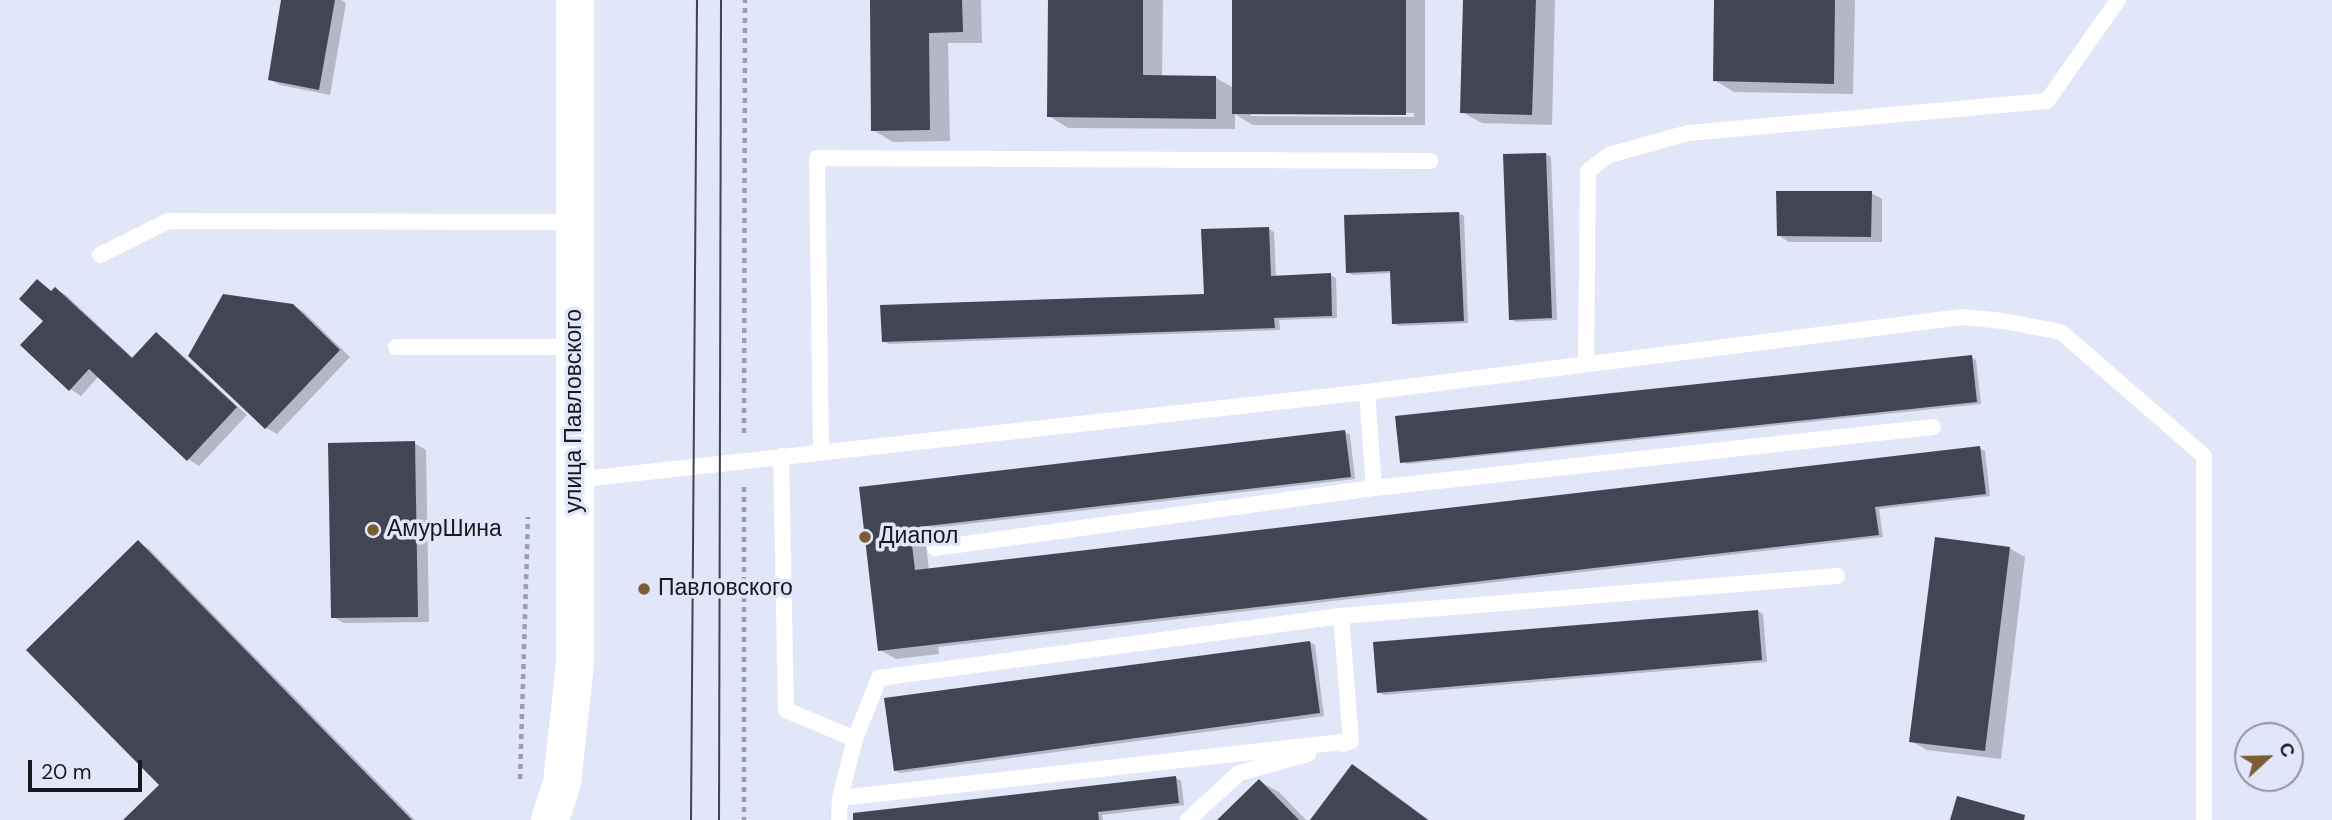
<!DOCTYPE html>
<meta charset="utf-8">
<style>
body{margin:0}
#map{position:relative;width:2332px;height:820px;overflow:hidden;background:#e1e6f8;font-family:"DM Sans",sans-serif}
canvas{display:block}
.north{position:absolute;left:2234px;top:722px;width:70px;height:70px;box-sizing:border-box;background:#e1e6f8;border:2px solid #9094a1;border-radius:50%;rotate:68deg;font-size:19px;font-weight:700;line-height:28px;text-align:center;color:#17191f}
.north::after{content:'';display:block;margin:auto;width:24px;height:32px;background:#7c5c32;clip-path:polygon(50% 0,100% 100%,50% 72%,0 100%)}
.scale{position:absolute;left:28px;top:760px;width:114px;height:32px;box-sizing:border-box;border:4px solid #17191f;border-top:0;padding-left:9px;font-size:21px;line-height:24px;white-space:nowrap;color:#17191f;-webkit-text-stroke:5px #e1e6f8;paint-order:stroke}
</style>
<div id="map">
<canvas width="2332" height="820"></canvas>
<div class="north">С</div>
<div class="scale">20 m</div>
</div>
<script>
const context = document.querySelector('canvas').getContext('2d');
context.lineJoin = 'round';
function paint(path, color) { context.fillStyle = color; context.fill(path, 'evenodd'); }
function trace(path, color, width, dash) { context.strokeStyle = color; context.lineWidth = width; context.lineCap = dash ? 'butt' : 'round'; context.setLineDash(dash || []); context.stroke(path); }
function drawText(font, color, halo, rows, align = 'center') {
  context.font = font + ' "DM Sans",sans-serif'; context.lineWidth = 7; context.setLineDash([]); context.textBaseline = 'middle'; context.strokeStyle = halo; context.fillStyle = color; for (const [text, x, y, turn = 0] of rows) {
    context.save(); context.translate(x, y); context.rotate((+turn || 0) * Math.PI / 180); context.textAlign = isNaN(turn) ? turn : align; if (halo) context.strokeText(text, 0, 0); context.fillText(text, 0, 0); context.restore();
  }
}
paint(new Path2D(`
 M283,0H341L346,3L330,95L280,85L269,79Z
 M871,0H981L982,43H948L950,141L893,142L873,130Z
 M1050,0H1163L1162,77L1216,78L1234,88V0H1425V125H1253L1235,114V129L1068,128L1049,116ZM1251,113H1414V117L1251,116Z
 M1465,0H1555L1552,125L1482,123L1462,112Z
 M1716,0H1855L1853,94L1734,92L1714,80Z
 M1546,154L1551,157L1557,320L1516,322L1511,319Z
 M1871,193L1882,199V242H1789L1778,235Z
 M1459,213L1464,216L1468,323L1399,326L1393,323L1392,273L1353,275L1348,272Z
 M1269,229L1274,232L1276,277L1330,275L1336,278L1337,318L1279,320L1280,330L889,344L883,341L1206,296Z
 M37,281L53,292L55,289L66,295L134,359L156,334L167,341L247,415L199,466L188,459L99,376L81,396L70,389L45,321Z
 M292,305L304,312L350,357L277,434L266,428Z
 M1971,357L1976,360L1981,404L1407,464L1402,461Z
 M1345,432L1350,435L1355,479L924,529L929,570L1980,448L1985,451L1990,496L1879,509L1883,537L938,647L939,654L896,659L880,650L861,488Z
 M414,443L426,450L429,622L344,623L333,617Z
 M138,542L149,549L415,820H125L161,785Z
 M2009,548L2025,557L2001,759L1927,750L1911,741Z
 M1758,611L1763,614L1767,662L1384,695L1379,692Z
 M1310,642L1315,645L1324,716L900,773L895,770Z
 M1352,766L1368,775L1429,820H1312Z
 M1176,778L1181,781L1184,805L1102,815L1103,820H855Z
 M1259,781L1279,792L1306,820H1219Z`), '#0003');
paint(new Path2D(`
 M281,0H335L319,90L268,80Z
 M870,0H962L963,32L929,33L930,130L871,131Z
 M1048,0H1143V75L1216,76V119L1047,117Z
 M1232,0H1406V115L1232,114Z
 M1463,0H1536L1532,115L1460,113Z
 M1714,0H1835L1834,84L1713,81Z
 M1546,153L1552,318L1509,320L1503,154Z
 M1776,191H1872L1871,237L1777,236Z
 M1459,212L1464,321L1392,324L1390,271L1346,273L1344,215Z
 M1269,227L1271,276L1331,273L1332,316L1274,318L1275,328L882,342L880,305L1204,294L1201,229Z
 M37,279L51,291L55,287L132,358L156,332L237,407L187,461L89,369L69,391L20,345L43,321L19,299Z
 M223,294L293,304L340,350L265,429L188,356Z
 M1972,355L1977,402L1400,463L1395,416Z
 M1345,430L1351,477L910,528L915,570L1980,446L1986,494L1875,507L1879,535L878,651L859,487Z
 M415,441L418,617L331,618L328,443Z
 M1935,537L2010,547L1985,751L1909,742Z
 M138,540L351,758L412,820H123L159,785L26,650Z
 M1758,610L1762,660L1377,693L1373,642Z
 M1310,641L1320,713L894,771L884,698Z
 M1352,764L1428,820H1310Z
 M1176,776L1179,803L1098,812L1099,820H853V813Z
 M1259,779L1299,820H1217Z
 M1957,796L2025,815L2024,820H1950Z`), '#424654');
trace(new Path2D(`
 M744,433L745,0
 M744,487V820
 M520,779L528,517`), '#9b9fac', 4.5, [5, 5]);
trace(new Path2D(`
 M100,255L168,221L575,222
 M396,347H575
 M1586,364L1588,171L1609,155L1688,133L2047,101L2118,0
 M1367,392L1374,488
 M821,452L817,158L1430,161
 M781,456L786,710L855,739L840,798L1351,741
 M575,480L1367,392L1962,317L2003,321L2061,332L2204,456V820
 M935,548L1374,488L1933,427
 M1341,616L1351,741L1343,744
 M855,739L879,678L1341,616L1837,576
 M839,820L840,798
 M1188,820L1239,773L1308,754`), '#fff', 16);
trace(new Path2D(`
 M550,820L562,783L575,663V0`), '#fff', 38);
trace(new Path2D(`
 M691,820L697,0
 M719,820L721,0`), '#42444d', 2);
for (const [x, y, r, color] of [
 [373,530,7,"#7c5c32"],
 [865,537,7,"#7c5c32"],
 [644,589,7,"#7c5c32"]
]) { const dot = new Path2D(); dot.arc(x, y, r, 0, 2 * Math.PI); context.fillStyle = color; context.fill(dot); trace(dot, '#e1e6f8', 2.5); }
drawText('23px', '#17191f', '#e1e6f8', [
 ["улица Павловского",575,411,-90]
]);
drawText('23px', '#17191f', '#e1e6f8', [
 ["АмурШина",387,530],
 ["Диапол",879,537],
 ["Павловского",658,589]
], 'left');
</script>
